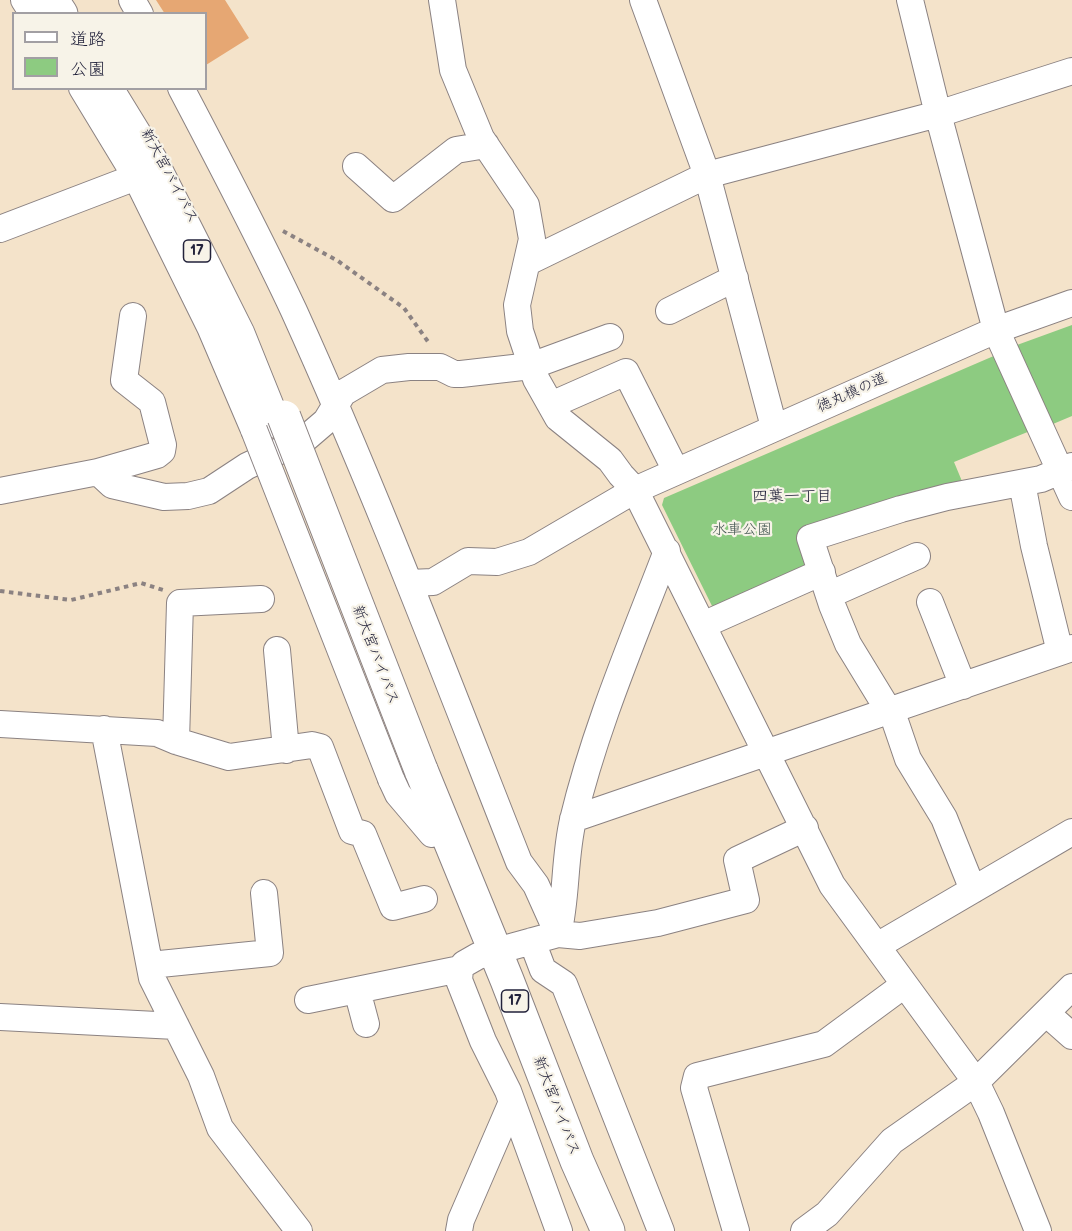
<!DOCTYPE html>
<meta charset="utf-8">
<style>
body{margin:0}
#map{position:relative;width:1072px;height:1231px;overflow:hidden;background:#f4e3ca;font-family:"Balsamiq Sans","Klee One",sans-serif}
canvas{display:block}
.legend{position:absolute;left:12px;top:12px;width:195px;height:78px;box-sizing:border-box;background:#f7f3e8;border:2px solid #a29fa3;margin:0;padding:8px 10px;list-style:none;font-size:18px;color:#22223b}
.legend li{display:flex;align-items:center;gap:12px;height:30px}
.legend b{width:30px;border:2px solid #a29fa3}
</style>
<div id="map">
<canvas width="1072" height="1231"></canvas>
<ul class="legend">
<li><b style="height:8px;background:#fff"></b>道路</li>
<li><b style="height:16px;background:#8dcb81"></b>公園</li>
</ul>
</div>
<script>
const context = document.querySelector('canvas').getContext('2d');
context.lineJoin = 'round';
function paint(path, color) { context.fillStyle = color; context.fill(path, 'evenodd'); }
function trace(path, color, width, dash) { context.strokeStyle = color; context.lineWidth = width; context.lineCap = dash ? 'butt' : 'round'; context.setLineDash(dash || []); context.stroke(path); }
function drawText(font, color, halo, rows, align = 'center') {
  context.font = font + ' "Balsamiq Sans","Klee One",sans-serif'; context.lineWidth = 4.5; context.setLineDash([]); context.textBaseline = 'middle'; context.strokeStyle = halo; context.fillStyle = color; for (const [text, x, y, turn = 0] of rows) {
    context.save(); context.translate(x, y); context.rotate((+turn || 0) * Math.PI / 180); context.textAlign = isNaN(turn) ? turn : align; if (halo) context.strokeText(text, 0, 0); context.fillText(text, 0, 0); context.restore();
  }
}
paint(new Path2D(`
 M1072,325V416L1053,424L1017,345Z
 M996,355L1030,431L954,462L964,486L822,523L805,570L713,608L662,505L664,498Z`), '#8dcb81');
paint(new Path2D(`
 M156,0H225L249,38L206,65V14H165Z`), '#e6a773');
const minor = new Path2D(`
 M24,0L33,14
 M132,0L140,14
 M442,0L453,70L481,138L526,205L532,239L517,305L520,331L536,379L558,418L610,460L621,475L635,490L832,885L976,1082L991,1113L1038,1231
 M643,0L707,175L774,427
 M910,0L938,114L996,330L1072,497
 M82,88L136,177L210,327L254,430
 M181,88C220,162 259,236 294,311C376,492 446,677 519,862L536,885L558,934
 M356,166L393,199L456,150L486,145
 M0,229L136,177
 M528,262L707,175L938,114L1072,71
 M669,311L735,278
 M551,405L626,372L676,471
 M98,472L112,485L164,497L188,496L209,491L247,466L305,439L326,421L343,393L382,370L409,367H440L454,374H461L531,366L610,337
 M1022,483L1034,546L1060,652
 M0,491L98,472L157,455L162,451L163,445L152,402L124,380L133,316
 M409,583L433,582L468,561L497,562L529,552L635,490L996,330L1072,303
 M829,595L917,556
 M930,602L963,686
 M703,625L822,572
 M277,650L286,750
 M0,724L157,733L176,741L229,757L312,745L320,747L352,831L363,834L393,907L424,899
 M104,729L152,978L201,1076L220,1128L299,1231
 M176,741L180,603L261,599
 M391,779L398,794L432,834
 M573,819L1072,648
 M973,890L944,818L908,759L895,721L848,644L832,605L810,538L901,509L947,497L1041,479L1072,466
 M558,934C567,897 564,858 573,820C595,728 633,640 667,551
 M532,941L543,970L564,984L661,1231
 M877,946L1072,832
 M150,965L270,953L264,893
 M460,969L459,980L483,1041L508,1091L559,1231
 M357,990L366,1024
 M308,1000L460,969L464,964L478,956L558,934L580,936L658,923L746,900L737,860L805,828
 M1046,1013L1072,1036
 M0,1017L176,1026
 M459,1231L461,1220L512,1102
 M736,1231L694,1088L697,1076L824,1044L904,985
 M804,1231L827,1214L892,1141L976,1082L1072,987`);
const highway = new Path2D(`
 M52,0L61,14
 M106,88L152,163L194,246L238,334L273,421
 M421,770L507,980L577,1161L608,1231`);
trace(minor, '#8b8282', 28);
trace(highway, '#8b8282', 35);
trace(new Path2D(`
 M283,231L338,261L404,308L429,343
 M0,591L71,600L141,583L163,590`), '#8b8282', 4, [4.5, 4.5]);
trace(minor, '#fff', 26);
trace(highway, '#fff', 33);
const minorBridge = new Path2D(`
 M254,430L391,779`);
const highwayBridge = new Path2D(`
 M284,417L421,770`);
trace(minorBridge, '#8b8282', 28, []);
trace(highwayBridge, '#8b8282', 35, []);
trace(minorBridge, '#fff', 26);
trace(highwayBridge, '#fff', 33);
for (const [x, y, w] of [
 [197,251,27],
 [515,1001,27]
]) { const box = new Path2D(); box.roundRect(x - w / 2, y - 11, w, 22, 4.5); context.fillStyle = '#f7f3e8'; context.fill(box); trace(box, '#22223b', 1.5); }
drawText('bold 14px', '#22223b', null, [
 ["17",197,251],
 ["17",515,1001]
]);
drawText('15px', '#22223b', '#f7f3e8', [
 ["新大宮バイパス",169,176,62],
 ["徳丸槙の道",852,393,-24],
 ["新大宮バイパス",375,655,69],
 ["新大宮バイパス",556,1106,69]
]);
drawText('15px', '#425550', '#f7f3e8', [
 ["水車公園",742,530]
]);
drawText('16px', '#22223b', '#f7f3e8', [
 ["四葉一丁目",792,497]
]);
</script>
